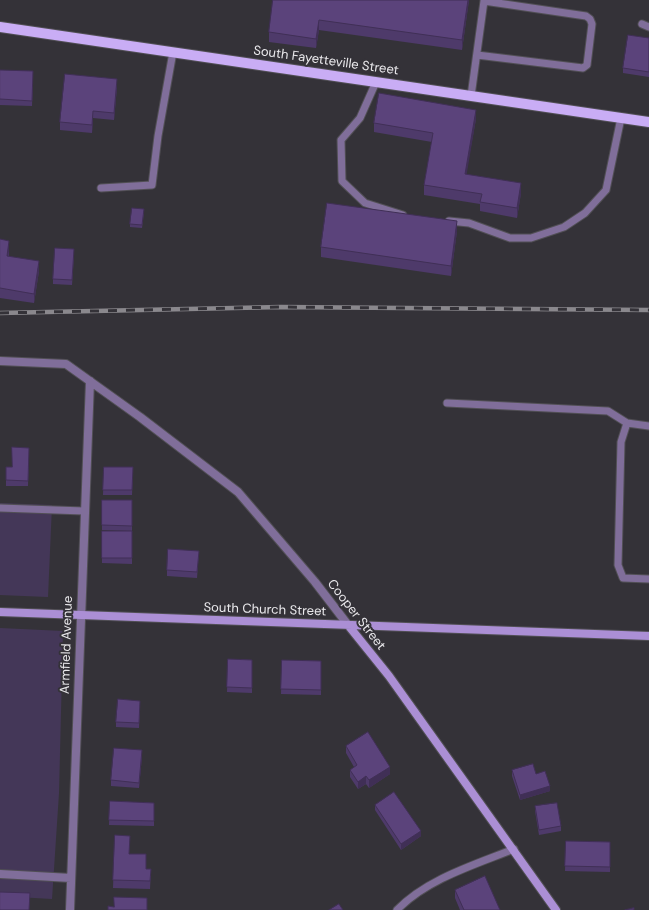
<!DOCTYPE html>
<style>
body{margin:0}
canvas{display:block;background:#343238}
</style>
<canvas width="649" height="910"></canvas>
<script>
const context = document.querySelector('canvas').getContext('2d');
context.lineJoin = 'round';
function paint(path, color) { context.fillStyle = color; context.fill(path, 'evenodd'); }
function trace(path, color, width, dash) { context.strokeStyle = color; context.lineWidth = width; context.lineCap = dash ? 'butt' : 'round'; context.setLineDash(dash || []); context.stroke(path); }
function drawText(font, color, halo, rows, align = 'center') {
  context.font = font + ' "DM Sans",sans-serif'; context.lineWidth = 4; context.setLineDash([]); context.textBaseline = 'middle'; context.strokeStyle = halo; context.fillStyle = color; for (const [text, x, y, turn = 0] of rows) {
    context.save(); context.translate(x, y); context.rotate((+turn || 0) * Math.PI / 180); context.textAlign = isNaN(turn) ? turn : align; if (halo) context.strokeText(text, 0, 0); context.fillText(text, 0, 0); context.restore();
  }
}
paint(new Path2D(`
 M0,503L52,505L48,597L0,595Z
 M0,628L63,631L59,793L52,899L0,896Z`), '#443758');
const lane = new Path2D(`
 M642,24L649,27
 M376,82L360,118L341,140L342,181L365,203L403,215
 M471,96L484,1L586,16L590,19L592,24L587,65L583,68L477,55
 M101,188L152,185L158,136L173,52
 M449,221L469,223L510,238H531L564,227L585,213L606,190L621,118
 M447,403L608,411L627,423L649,426
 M627,423L621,442L618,565L623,578L649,579
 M0,508L84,511
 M397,910C427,879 474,865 514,849`);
const street = new Path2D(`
 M0,361L66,364L140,417L238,492L315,582L348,625
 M0,874L71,878
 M70,910L90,381`);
const secondary = new Path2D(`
 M0,612L649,636
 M348,625L389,676L556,910`);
const primary = new Path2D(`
 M0,27L649,122`);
trace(lane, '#514f55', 9);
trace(street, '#514f55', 10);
trace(secondary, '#514f55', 10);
trace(primary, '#514f55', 12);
trace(lane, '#806e9a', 7);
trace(street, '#806e9a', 8);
trace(secondary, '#ab8fd5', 8);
trace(primary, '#c9adf5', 10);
const rail = new Path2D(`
 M0,313L281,307L649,310`);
trace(rail, '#8a888d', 4.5);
trace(rail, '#343238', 3, [9]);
paint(new Path2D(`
 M273,0H469L462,50L319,30L316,48L269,42V32Z
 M649,38V77L623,73V68Z
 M0,70L33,76L32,106L0,105Z
 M117,87L114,120L93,118L92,133L60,130V122Z
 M476,119L466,174L521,193L517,218L480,211V204L424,195V185L432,142L374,132V123Z
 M144,212L142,228L130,227V224Z
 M457,231L451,276L321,257V247Z
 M0,239L9,250V256L39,271L34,303L0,298Z
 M74,254L72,285L53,284V279Z
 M29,448L28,486H6V467H12Z
 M104,467H133L132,495H103Z
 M102,500H132V531L102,530Z
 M102,531H132V564L102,563Z
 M199,551L197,578L167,576V570Z
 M228,659L252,660V693L227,692Z
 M282,660L321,661V695L281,694Z
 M140,706L139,728L116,727V722Z
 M346,746L390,774L369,788L366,784L358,789L350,777V770L354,767L346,753Z
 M142,756L139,788L111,786V780Z
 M512,770L536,774L550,791L520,800L512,776Z
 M110,801L154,803V826L109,825Z
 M375,805L421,836L401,850L375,810Z
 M535,806L561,826V831L539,835L535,811Z
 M115,835L129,854L146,869H151L150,889L113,888Z
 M566,841L610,842V872L565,871Z
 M455,890L500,910H460L455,898Z`), '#4e3a6a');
paint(new Path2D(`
 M468,0H469L462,50V40Z
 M319,20V30L316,48V39Z
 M117,79V87L114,120V113Z
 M476,110V119L465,184V174Z
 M93,111V118L92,133V125Z
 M521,183V193L517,218V208Z
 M457,221V231L451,276V266Z
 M9,241V250L7,266V256Z
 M39,261V271L34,303V294Z
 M142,750V756L139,788V783Z
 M390,767V774L369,788V780Z
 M366,776V784L358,789V782Z
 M550,786V791L520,800V795Z
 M421,831V836L401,850V844Z`), '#402f56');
const building = new Path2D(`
 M273,0H468L462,40L319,20L316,39L269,32Z
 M628,35L649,38V72L623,68Z
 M0,70L33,71L32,101L0,99Z
 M65,74L117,79L114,113L93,111L92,125L60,122Z
 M379,93L476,110L465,174L521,183L517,208L480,202L482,194L424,185L433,133L374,123Z
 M327,203L457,221L451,266L321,247Z
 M132,208L144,209L142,225L130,224Z
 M0,239L9,241L7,256L39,261L34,294L0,288Z
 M55,248L74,249L72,280L53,279Z
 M12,447L29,448L28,481L6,480V467H12Z
 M104,467H133L132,490H103Z
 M102,500H132V526L102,525Z
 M102,531H132V558H102Z
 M168,549L199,551L197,572L167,570Z
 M228,659L252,660V688L227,687Z
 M282,660L321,661V690L281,689Z
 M118,699L140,701L139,723L116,722Z
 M368,732L390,767L369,780L366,776L358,782L350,770L357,765L346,746Z
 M114,748L142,750L139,783L111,780Z
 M533,764L536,774L545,771L550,786L520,795L512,770Z
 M394,792L421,831L401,844L375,805Z
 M110,801L154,803V821L109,820Z
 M557,803L561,826L539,830L535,806Z
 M115,835L130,836L129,854H146V869H151L150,881L113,880Z
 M566,841L610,842V867L565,866Z
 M485,876L500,910H464L455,890Z
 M0,892L30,893L29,910H0Z
 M114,897L147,898V910H108V906L114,907Z
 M339,904L343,910H329Z
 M634,908V910H625Z`);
paint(building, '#5b437b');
trace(building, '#402f56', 1);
drawText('13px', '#eae9ec', '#343238', [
 ["South Fayetteville Street",326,61,8],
 ["South Church Street",265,610,2],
 ["Cooper Street",356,615,52],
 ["Armfield Avenue",67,645,-88]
]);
</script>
